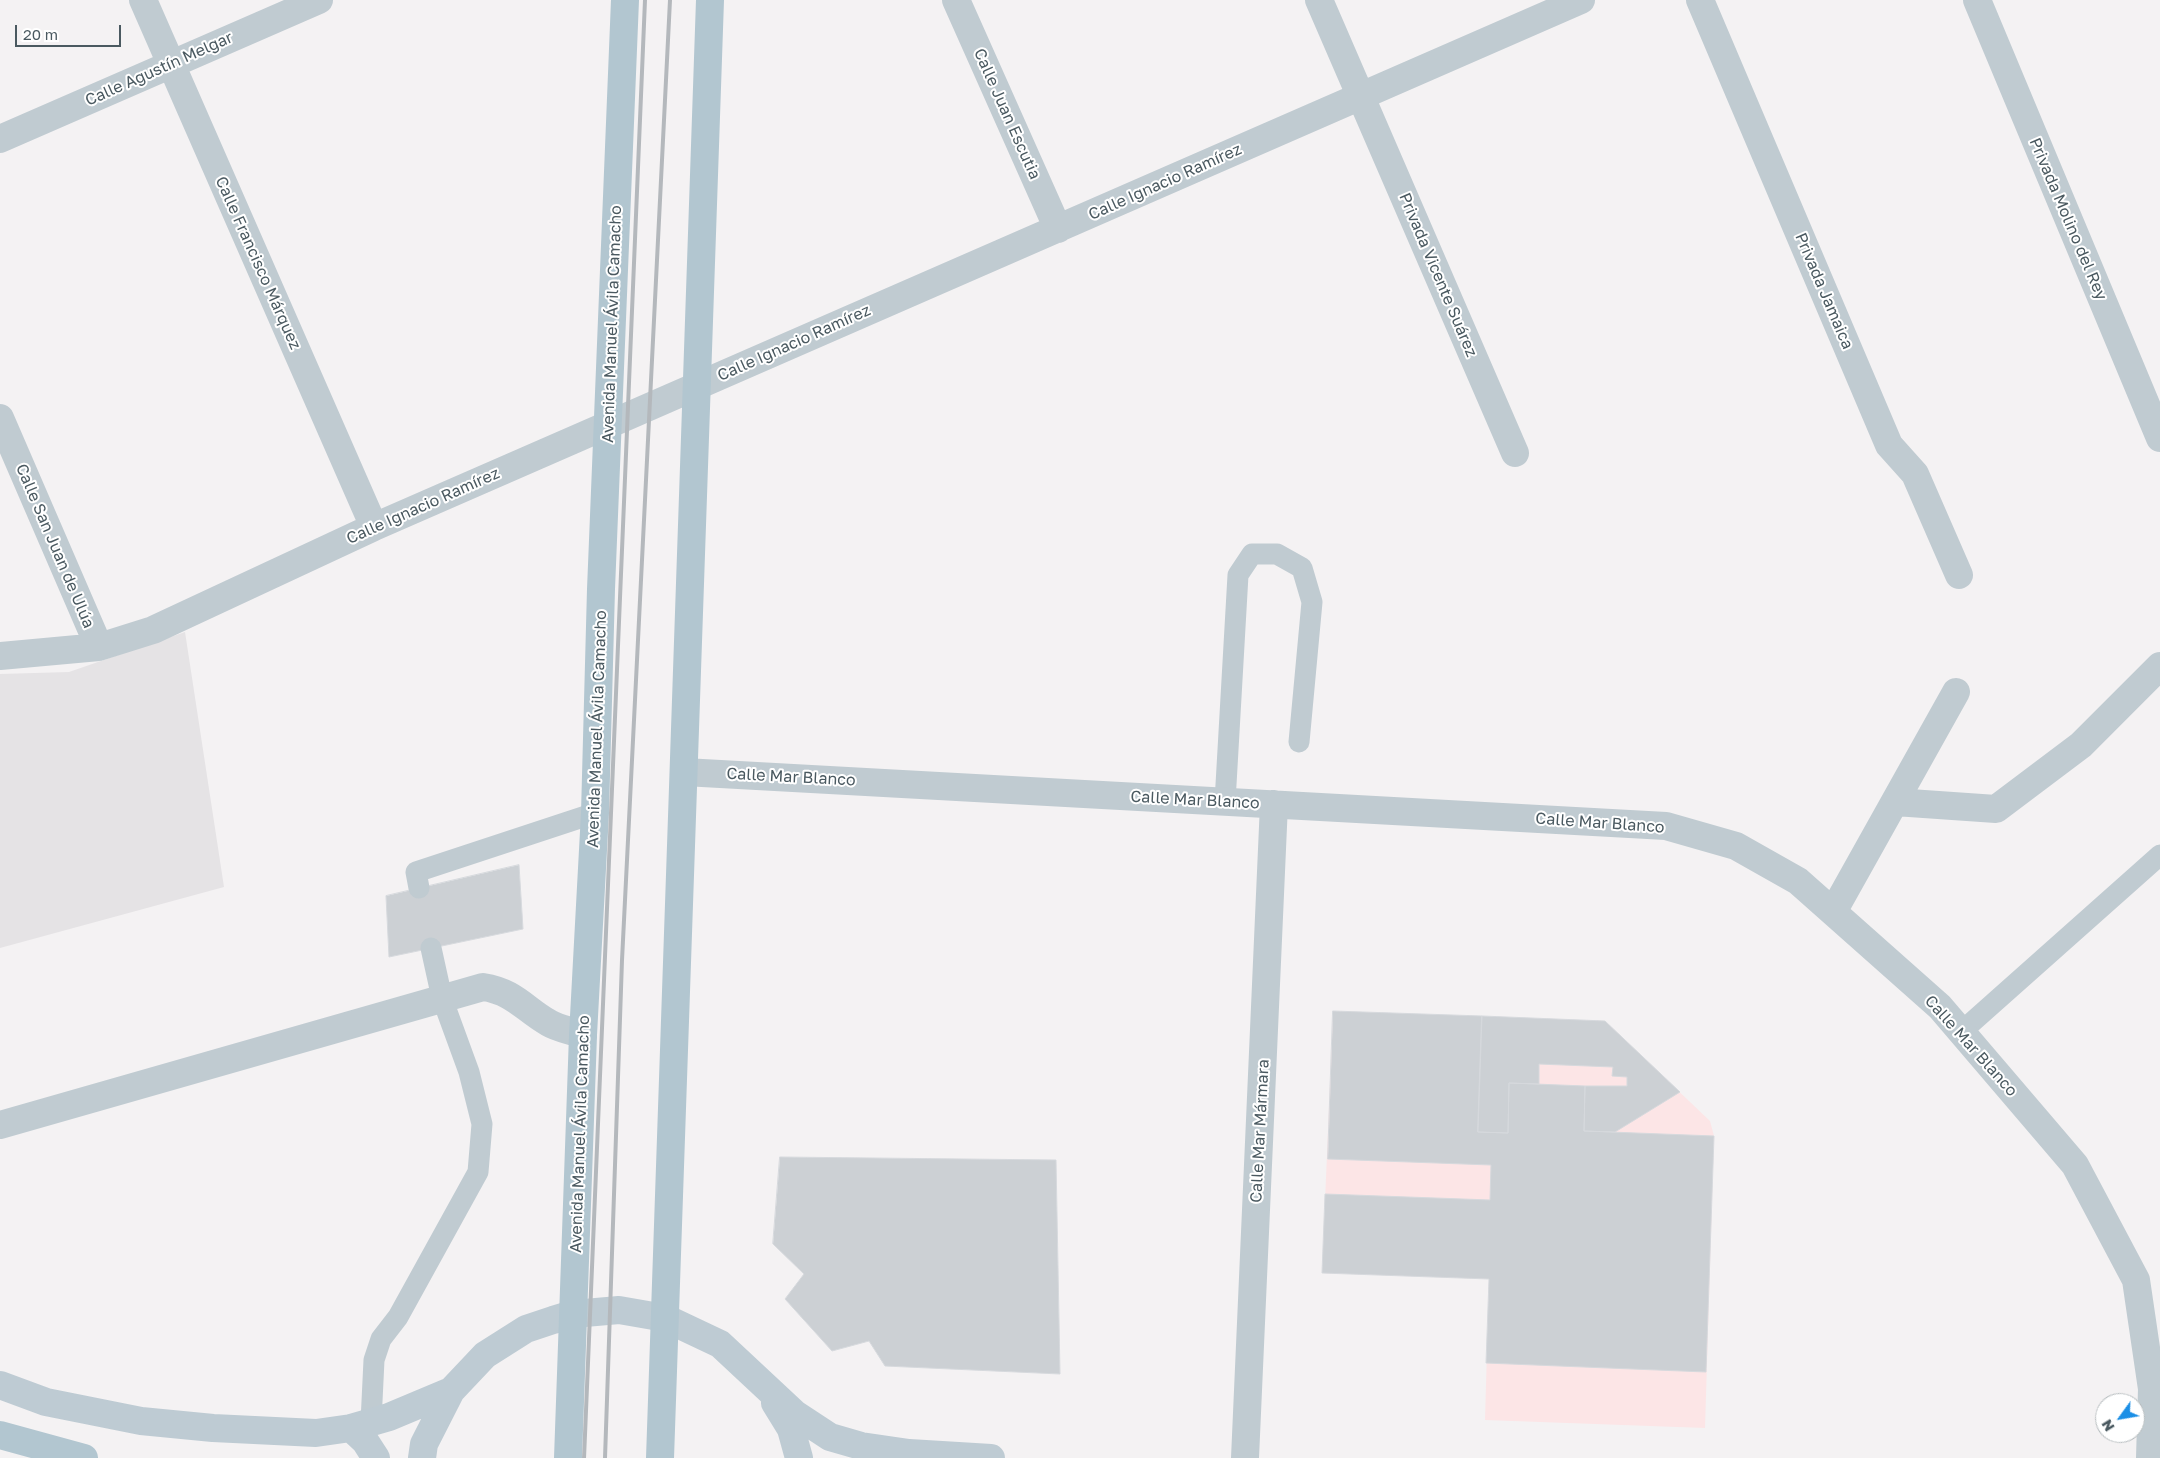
<!DOCTYPE html>
<meta charset="utf-8">
<style>
body{margin:0}
#map{position:relative;width:2160px;height:1458px;overflow:hidden;background:#f4f2f3;font-family:"Golos Text",sans-serif}
canvas{display:block}
.north{position:absolute;left:2095px;top:1393px;width:50px;height:50px;box-sizing:border-box;background:#fff;border:1px solid #b7bdbf;border-radius:50%;rotate:238deg;font-size:14px;font-weight:700;line-height:20px;text-align:center;color:#4a5960}
.north::after{content:'';display:block;margin:auto;width:18px;height:22px;background:#1b8fe6;clip-path:polygon(50% 0,100% 100%,50% 72%,0 100%)}
.scale{position:absolute;left:15px;top:25px;width:106px;height:22px;box-sizing:border-box;border:2px solid #4a5960;border-top:0;padding-left:6px;font-size:15px;line-height:18px;white-space:nowrap;color:#4a5960;-webkit-text-stroke:4px #fff;paint-order:stroke}
</style>
<div id="map">
<canvas width="2160" height="1458"></canvas>
<div class="north">N</div>
<div class="scale">20 m</div>
</div>
<script>
const context = document.querySelector('canvas').getContext('2d');
context.lineJoin = 'round';
function paint(path, color) { context.fillStyle = color; context.fill(path, 'evenodd'); }
function trace(path, color, width, dash) { context.strokeStyle = color; context.lineWidth = width; context.lineCap = dash ? 'butt' : 'round'; context.setLineDash(dash || []); context.stroke(path); }
function drawText(font, color, halo, rows, align = 'center') {
  context.font = font + ' "Golos Text",sans-serif'; context.lineWidth = 4; context.setLineDash([]); context.textBaseline = 'middle'; context.strokeStyle = halo; context.fillStyle = color; for (const [text, x, y, turn = 0] of rows) {
    context.save(); context.translate(x, y); context.rotate((+turn || 0) * Math.PI / 180); context.textAlign = isNaN(turn) ? turn : align; if (halo) context.strokeText(text, 0, 0); context.fillText(text, 0, 0); context.restore();
  }
}
paint(new Path2D(`
 M185,632L224,887L0,948V674L69,672Z`), '#e5e3e5');
paint(new Path2D(`
 M1333,1011L1605,1021L1710,1121L1714,1136L1705,1428L1485,1420L1489,1279L1322,1273Z`), '#fce5e6');
const building = new Path2D(`
 M519,865L523,929L389,957L386,896Z
 M1333,1011L1482,1016L1478,1132L1508,1133L1509,1083L1585,1086L1584,1131L1714,1136L1706,1372L1486,1363L1489,1279L1322,1273L1325,1194L1490,1200L1491,1165L1328,1159Z
 M1482,1016L1605,1021L1680,1092L1615,1132L1584,1131L1585,1086H1627V1077L1612,1076L1613,1067L1539,1064V1084L1509,1083L1508,1133L1478,1132Z
 M780,1157L1056,1160L1060,1374L885,1366L869,1341L832,1351L785,1299L804,1274L773,1244Z`);
paint(building, '#ccd0d4');
trace(building, '#d6d9dd', 1);
trace(new Path2D(`
 M1225,802L1238,575L1252,554H1277L1302,568L1312,602L1299,742
 M419,888L416,872L595,813
 M1961,1032L2160,855
 M371,1422L374,1360L381,1339L398,1317L478,1172L482,1124L469,1072L442,998L431,948`), '#c0cbd1', 21);
trace(new Path2D(`
 M143,0L374,527
 M956,0L1058,229
 M1319,0L1515,453
 M1700,0L1889,445L1915,474L1959,575
 M1977,0L2160,438
 M0,139L319,0
 M0,418L99,647
 M0,656L99,647L153,630L374,527L1581,0
 M684,772L1666,826L1736,846L1798,881L1940,1007L2075,1165L2136,1280L2152,1389L2150,1458
 M1895,802L1996,809L2081,745L2160,666
 M1833,912L1956,692
 M0,1125L483,987C515,992 524,1009 549,1023C559,1029 571,1030 583,1035
 M1245,1458L1274,804`), '#c0cbd1', 28);
trace(new Path2D(`
 M0,1385L46,1402L141,1421L213,1428L316,1433L351,1428L389,1417L451,1391
 M775,1403L791,1429L799,1458
 M351,1428L365,1441L376,1458
 M422,1458L424,1444L451,1391L485,1355L526,1329L553,1320L573,1314L619,1310L665,1318L720,1344L795,1414L830,1437L861,1446L909,1453L991,1458`), '#becbd3', 28);
trace(new Path2D(`
 M0,1435L84,1458
 M568,1458L583,1035L595,813L601,589L625,0
 M660,1458L710,0`), '#b2c6d0', 28);
trace(new Path2D(`
 M584,1458L645,0
 M605,1458L622,960L670,0`), '#b4b8bc', 4);
drawText('16px', '#4a5960', '#fff', [
 ["Calle Agustín Melgar",159,69,-24],
 ["Calle Juan Escutia",1007,114,66],
 ["Calle Ignacio Ramírez",1165,182,-24],
 ["Privada Molino del Rey",2068,219,67],
 ["Calle Francisco Márquez",258,263,66],
 ["Privada Vicente Suárez",1438,275,67],
 ["Privada Jamaica",1824,291,67],
 ["Avenida Manuel Ávila Camacho",612,324,-88],
 ["Calle Ignacio Ramírez",794,343,-24],
 ["Calle Ignacio Ramírez",423,506,-24],
 ["Calle San Juan de Ulúa",55,546,67],
 ["Avenida Manuel Ávila Camacho",597,729,-88],
 ["Calle Mar Blanco",791,777,3],
 ["Calle Mar Blanco",1195,800,3],
 ["Calle Mar Blanco",1600,823,4],
 ["Calle Mar Blanco",1971,1046,48],
 ["Calle Mar Mármara",1260,1131,-87],
 ["Avenida Manuel Ávila Camacho",580,1134,-88]
]);
</script>
